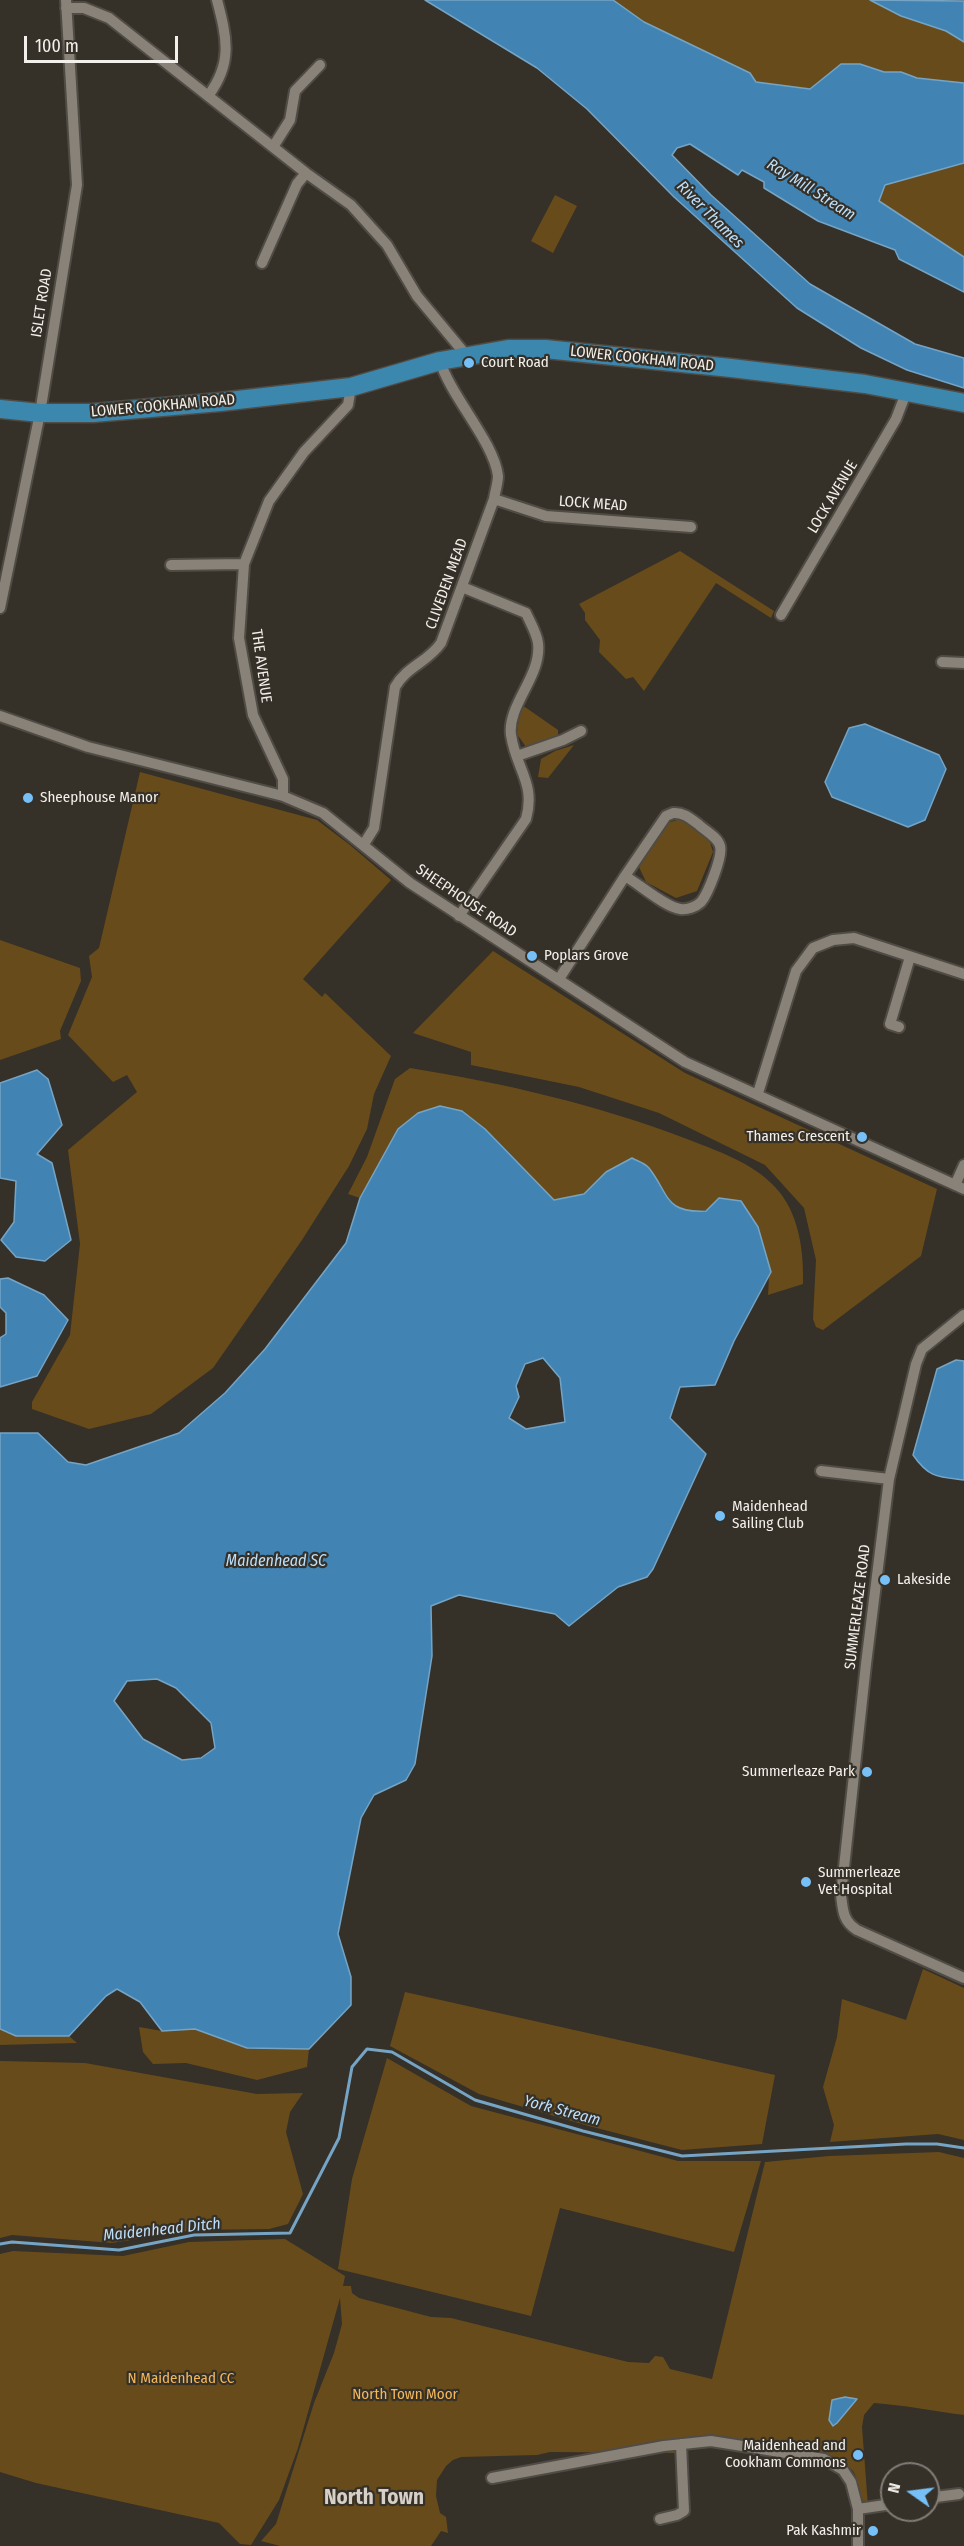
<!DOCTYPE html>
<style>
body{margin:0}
#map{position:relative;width:964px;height:2546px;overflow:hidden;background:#353028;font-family:"Fira Sans Condensed",sans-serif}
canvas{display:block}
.north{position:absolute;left:880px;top:2462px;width:60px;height:60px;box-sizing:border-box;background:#353028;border:2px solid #817c76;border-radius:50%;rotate:284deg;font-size:16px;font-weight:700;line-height:24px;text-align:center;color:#f3efea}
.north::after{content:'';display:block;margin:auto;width:21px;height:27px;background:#76c0f7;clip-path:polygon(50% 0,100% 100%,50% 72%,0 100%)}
.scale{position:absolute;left:24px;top:36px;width:154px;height:27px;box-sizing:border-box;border:3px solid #f3efea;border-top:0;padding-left:8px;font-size:18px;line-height:21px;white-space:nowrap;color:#f3efea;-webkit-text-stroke:4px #353028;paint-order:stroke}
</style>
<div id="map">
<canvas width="964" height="2546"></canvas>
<div class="north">N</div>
<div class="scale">100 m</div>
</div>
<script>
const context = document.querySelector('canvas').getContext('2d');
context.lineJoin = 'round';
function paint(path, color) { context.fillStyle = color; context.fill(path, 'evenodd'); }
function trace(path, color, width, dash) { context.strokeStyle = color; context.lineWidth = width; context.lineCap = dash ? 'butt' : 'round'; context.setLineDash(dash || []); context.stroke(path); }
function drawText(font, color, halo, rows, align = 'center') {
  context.font = font + ' "Fira Sans Condensed",sans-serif'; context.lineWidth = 4.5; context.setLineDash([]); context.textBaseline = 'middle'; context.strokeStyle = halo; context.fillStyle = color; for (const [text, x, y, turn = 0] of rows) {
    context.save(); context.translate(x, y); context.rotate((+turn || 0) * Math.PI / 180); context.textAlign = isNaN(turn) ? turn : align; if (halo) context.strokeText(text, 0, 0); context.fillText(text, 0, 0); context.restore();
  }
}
paint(new Path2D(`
 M613,0H870L901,16L946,31L964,42V83L917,78L901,72H884L860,64H841L811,89L756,82L644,22Z
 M964,163V257L879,201L885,185Z
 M555,195L577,206L553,253L531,241Z
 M680,551L774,611L771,618L716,583L644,691L633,677L626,679L599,652L600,640L585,620V613L579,604Z
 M525,707L558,730V736L526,747L517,734L520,709Z
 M574,745L548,778L538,777L541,759L555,751Z
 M140,772L317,820L350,845L391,880L303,979L322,997L325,993L391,1056L374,1094L367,1129L349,1166L302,1240L213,1368L151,1414L89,1429L32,1409V1402L70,1335L80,1244L68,1150L137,1092L127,1075L113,1082L68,1035L92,977L89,956L99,948Z
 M680,819L709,839L713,852L697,891L676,898L646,882L639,867L668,823Z
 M0,940L80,968L81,981L60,1031L61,1039L0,1060Z
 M493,951L685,1073L937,1189L921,1256L823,1330L816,1327L813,1319L816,1260L804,1208L765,1165L659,1113L579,1087L471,1065V1052L413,1033Z
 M410,1068C504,1083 598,1105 687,1139C717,1151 752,1162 775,1187C799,1212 804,1251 803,1284L768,1295C772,1257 761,1231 741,1201C685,1217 676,1220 648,1166L606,1172L584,1194L554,1200L485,1129L462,1111L440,1106L418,1113L399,1129L360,1198L348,1194L367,1157L395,1079Z
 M923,1969L964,1988V2140L938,2134L830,2142L834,2125L823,2087L837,2037L842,1999L906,2020Z
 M405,1992L775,2075L762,2144L682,2150L585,2125L479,2094L390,2046Z
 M139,2027L162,2031L195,2029L247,2048L309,2049L307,2067L257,2080L186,2063L153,2064L143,2052Z
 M0,2029L16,2036H69L77,2043L0,2045Z
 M387,2058L471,2106L678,2161H761L734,2252L560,2208L531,2316L338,2269L352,2179Z
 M0,2061L85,2063L257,2094L303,2093L290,2112L286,2132L303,2194L288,2224L269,2229L194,2230L112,2243L12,2235L0,2238Z
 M939,2152L964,2158V2415C933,2411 903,2405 874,2403L864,2415L862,2427L868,2506L861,2502C859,2492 859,2481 853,2471C831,2442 722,2447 686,2445L676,2453L550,2452L537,2455L461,2457L453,2460L446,2466L437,2480L436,2496L440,2513L446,2517L448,2533L441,2531L431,2546H280L261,2541L276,2524L314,2403L334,2353L342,2324L340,2298L298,2448L279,2500L251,2545L240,2544L219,2523L36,2483L0,2472V2254L13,2251L123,2256L189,2242L285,2239L345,2276L343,2286H351L352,2293L359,2298L431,2317L451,2318L628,2362L649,2363L655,2356L663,2357L670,2369L712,2379L765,2162L829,2156Z`), '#684b1a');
const water = new Path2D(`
 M425,0H613L644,22L750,73L756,82L810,89L841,64H860L884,72H901L917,78L964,83V163L885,185L879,201L964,257V292L899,259L895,250L818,221L764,188V182L742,170L738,175L690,144L677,148L672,155L711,195L810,284L915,344L964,358V388L907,370L861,348L797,308L674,197L587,109L537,68Z
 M870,0L964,1V42L946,31L901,16Z
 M865,724L939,755L946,769L925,820L908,827L832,797L825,782L849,728Z
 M37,1070L48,1079L62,1125L37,1154L52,1163L71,1240L45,1261L16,1257L1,1240L14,1222L16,1181L0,1178V1083Z
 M440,1106L462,1111L485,1129L554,1200L584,1194L606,1172L632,1158C637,1161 645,1163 649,1168C670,1195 664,1213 706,1211L719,1198L741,1201L758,1227L771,1272L734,1341L715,1385L680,1387L670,1418L706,1454L653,1569L647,1577L618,1587L569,1626L555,1614L459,1595L431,1606L432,1656L415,1764L406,1780L374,1795L361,1818L338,1934L351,1977V2005L309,2049L247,2048L195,2029L162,2031L140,2002L117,1989L106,1996L69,2036H16L0,2029V1433H38L68,1462L86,1465L179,1433L225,1393L265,1349L346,1243L360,1198L398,1129L418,1113ZM543,1358L560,1378L565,1422L526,1429L509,1418L519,1397L516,1386L525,1364ZM157,1679L176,1688L211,1723L215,1748L201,1758L182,1760L143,1739L114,1701L127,1681Z
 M8,1278L44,1295L68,1320L37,1376L0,1387V1338L6,1334V1313L0,1307V1279Z
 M956,1360L964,1361V1480C938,1477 929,1478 913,1455L937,1369Z
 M845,2397L857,2399L837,2423L833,2426L829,2420L832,2400Z`);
paint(water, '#4184b4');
trace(water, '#76a4c4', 1.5);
trace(new Path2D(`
 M0,2244L12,2242L119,2250L194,2235L290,2233L339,2138L352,2067L367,2049L392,2052L475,2100L583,2131L682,2156L906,2144H937L964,2148`), '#76a4c4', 3);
const street = new Path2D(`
 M66,8H84L109,18L306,173L351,205L387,245L417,296L466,355
 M208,96C233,63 227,38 217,0
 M273,147L290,120L295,91L320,65
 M262,263L297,184L306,173
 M494,499L546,516L691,527
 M171,565L244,564
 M0,608L40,413L77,185L66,0
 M781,615L896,419L906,393
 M942,662L964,663
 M0,716L88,747L283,796L323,813L410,883L685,1062L964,1189
 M517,756L563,740L581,731
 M283,796V779L253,715L239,638L244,564L269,501L304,452L348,405L351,387
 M673,813C683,812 690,818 698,824C704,830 718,837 720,846C723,856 708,894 701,902C696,907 687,910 680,909C665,907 639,884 625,876L666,816Z
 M364,844L374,828L395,687C407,666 427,663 441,643L494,499C495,492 498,483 498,476C494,442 451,397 440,361
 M459,916L526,819C536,783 516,769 511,735C507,705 542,676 538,643C537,634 530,622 526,613L462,587
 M559,979L625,876
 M899,1027L890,1024L910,957
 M758,1093L796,971L813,948L833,940L854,938L964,974
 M955,1185L964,1165
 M964,1315L922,1349L916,1364L889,1479L866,1664L841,1895C843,1911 843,1921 857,1930L964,1978
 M821,1471L889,1479
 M492,2478L664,2446L711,2441L824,2459L843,2470L851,2482L858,2509V2546
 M928,2498L959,2494
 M858,2509L892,2504
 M660,2519L677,2515L684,2511L681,2444`);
const primary = new Path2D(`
 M0,409L40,413H93L220,402L351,387L440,361L508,349H545L731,368L865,384L964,403`);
trace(street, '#504c45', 14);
trace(primary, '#504c45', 21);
trace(street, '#888279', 10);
trace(primary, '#3c87ad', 18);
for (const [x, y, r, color] of [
 [469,363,6,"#76c0f7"],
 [28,798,6,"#76c0f7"],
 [532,956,6,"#76c0f7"],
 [862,1137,6,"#76c0f7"],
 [720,1516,6,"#76c0f7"],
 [885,1580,6,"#76c0f7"],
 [867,1772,6,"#76c0f7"],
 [806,1882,6,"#76c0f7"],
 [858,2455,6,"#76c0f7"],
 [873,2531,6,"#76c0f7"]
]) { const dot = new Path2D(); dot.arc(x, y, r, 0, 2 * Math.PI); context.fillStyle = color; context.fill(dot); trace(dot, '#353028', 2); }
drawText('15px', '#f3efea', '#353028', [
 ["ISLET ROAD",42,303,-81],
 ["LOWER COOKHAM ROAD",642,359,6],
 ["LOWER COOKHAM ROAD",163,406,-5],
 ["LOCK AVENUE",833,497,-59],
 ["LOCK MEAD",593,504,4],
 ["CLIVEDEN MEAD",447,584,-70],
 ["THE AVENUE",261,666,82],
 ["SHEEPHOUSE ROAD",466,901,34],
 ["SUMMERLEAZE ROAD",858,1607,-83]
]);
drawText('15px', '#f3efea', '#353028', [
 ["Court Road",481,363],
 ["Sheephouse Manor",40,798],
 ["Poplars Grove",544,956],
 ["Thames Crescent",850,1137,"right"],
 ["Maidenhead",732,1507],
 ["Sailing Club",732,1524],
 ["Lakeside",897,1580],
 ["Summerleaze Park",855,1772,"right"],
 ["Summerleaze",818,1873],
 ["Vet Hospital",818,1890],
 ["Maidenhead and",846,2446,"right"],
 ["Cookham Commons",846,2463,"right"],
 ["Pak Kashmir",861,2531,"right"]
], 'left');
drawText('15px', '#f3b859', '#353028', [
 ["N Maidenhead CC",181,2379],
 ["North Town Moor",405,2395]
]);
drawText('italic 16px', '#bddffa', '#353028', [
 ["Ray Mill Stream",811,190,32],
 ["River Thames",710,215,45],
 ["Maidenhead SC",276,1562],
 ["York Stream",562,2111,15],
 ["Maidenhead Ditch",162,2230,-6]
]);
drawText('bold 21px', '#d7d0c7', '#353028', [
 ["North Town",374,2498]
]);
</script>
